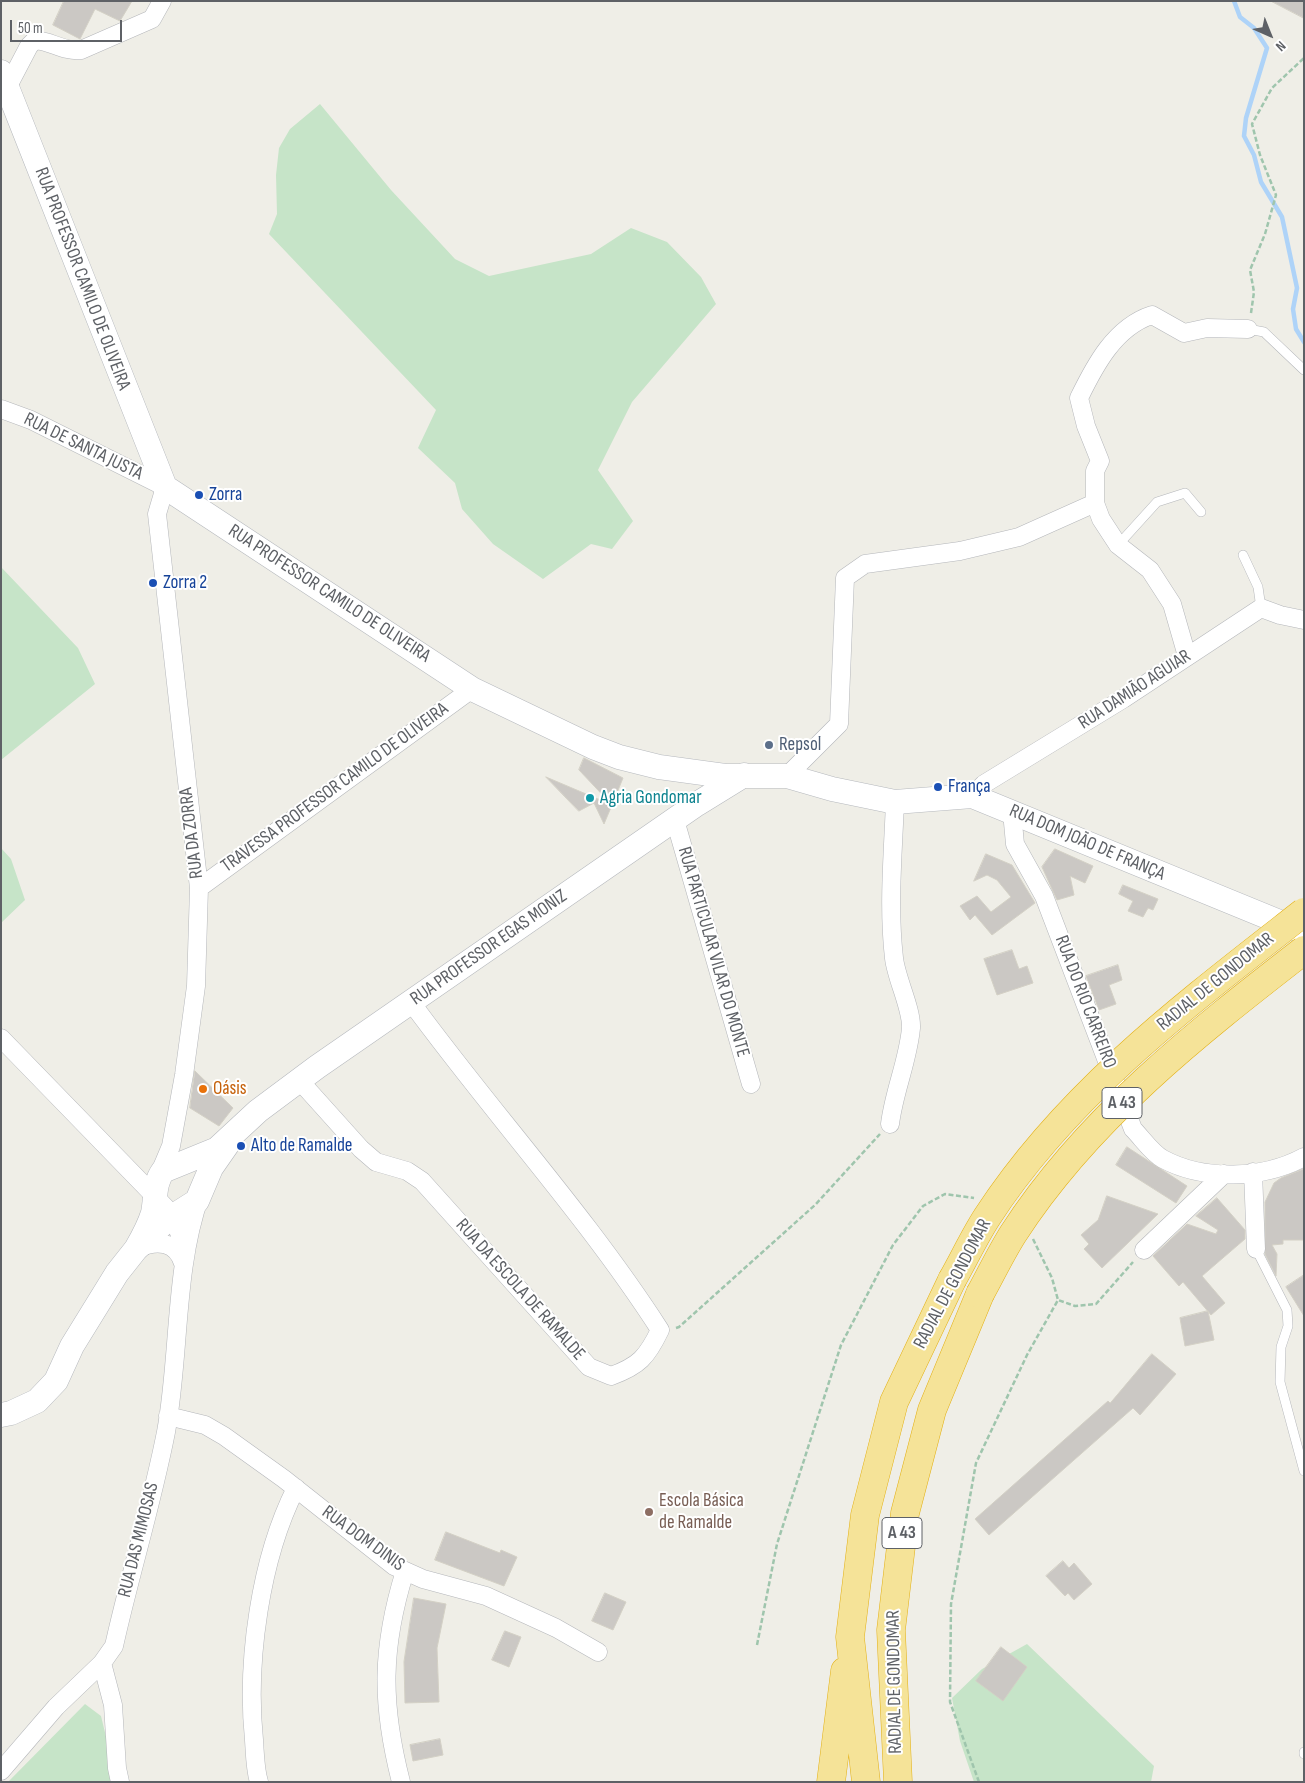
<!DOCTYPE html>
<meta charset="utf-8">
<style>
body{margin:0}
#map{position:relative;width:1305px;height:1783px;overflow:hidden;background:#efeee7;font-family:"Sofia Sans Condensed",sans-serif}
canvas{display:block}
.frame{position:absolute;inset:0;border:2px solid #5e6166;pointer-events:none}
.north{position:absolute;left:1245px;top:10px;width:50px;height:50px;-webkit-text-stroke:4px #fff;paint-order:stroke;rotate:136deg;font-size:14px;font-weight:700;line-height:20px;text-align:center;color:#5e6166}
.north::after{content:'';display:block;margin:auto;width:18px;height:22px;background:#5e6166;clip-path:polygon(50% 0,100% 100%,50% 72%,0 100%)}
.scale{position:absolute;left:10px;top:20px;width:112px;height:22px;box-sizing:border-box;border:2px solid #5e6166;border-top:0;padding-left:6px;font-size:15px;line-height:18px;white-space:nowrap;color:#5e6166;-webkit-text-stroke:4px #fff;paint-order:stroke}
</style>
<div id="map">
<canvas width="1305" height="1783"></canvas>
<div class="frame"></div>
<div class="north">N</div>
<div class="scale">50 m</div>
</div>
<script>
const context = document.querySelector('canvas').getContext('2d');
context.lineJoin = 'round';
function paint(path, color) { context.fillStyle = color; context.fill(path, 'evenodd'); }
function trace(path, color, width, dash) { context.strokeStyle = color; context.lineWidth = width; context.lineCap = dash ? 'butt' : 'round'; context.setLineDash(dash || []); context.stroke(path); }
function drawText(font, color, halo, rows, align = 'center') {
  context.font = font + ' "Sofia Sans Condensed",sans-serif'; context.lineWidth = 4; context.setLineDash([]); context.textBaseline = 'middle'; context.strokeStyle = halo; context.fillStyle = color; for (const [text, x, y, turn = 0] of rows) {
    context.save(); context.translate(x, y); context.rotate((+turn || 0) * Math.PI / 180); context.textAlign = isNaN(turn) ? turn : align; if (halo) context.strokeText(text, 0, 0); context.fillText(text, 0, 0); context.restore();
  }
}
paint(new Path2D(`
 M320,104L391,190L455,259L489,276L591,254L631,228L667,242L701,277L716,304L632,402L598,470L633,521L612,549L591,544L543,579L493,544L462,509L455,483L418,448L436,410L269,234L277,214L276,175L279,148L290,129Z
 M1,567L78,648L95,684L1,760Z
 M1,848L11,859L25,900L1,923Z
 M1027,1644L1154,1766L1151,1782H974L960,1741L952,1698L982,1669Z
 M85,1704L101,1716L117,1782H8Z`), '#c6e4c8');
trace(new Path2D(`
 M1234,1L1240,17L1254,28L1267,48L1246,118L1244,136L1254,155L1261,182L1282,217L1297,288L1293,309L1296,329L1304,342`), '#aed3f8', 4.5);
const building = new Path2D(`
 M64,1H132L120,21L95,9L80,39L53,25Z
 M1271,1H1304V18Z
 M584,758L623,778L612,805L579,770Z
 M546,777L612,805L604,824L594,803L579,811Z
 M1055,849L1093,866L1085,883L1070,876L1074,895L1057,900L1042,867Z
 M986,854L1012,865L1035,903L992,935L975,915L970,920L960,906L977,896L991,912L1011,897L997,880L987,875L974,881Z
 M1123,885L1158,899L1153,910L1148,908L1143,917L1128,911L1133,901L1119,894Z
 M1012,950L1019,969L1027,966L1033,983L997,995L984,959Z
 M1118,965L1122,980L1109,985L1116,1004L1099,1010L1086,976Z
 M195,1071L233,1108L219,1126L190,1108Z
 M1127,1147L1187,1186L1176,1203L1116,1165Z
 M1304,1169V1240H1283V1244L1272,1245L1277,1254L1276,1276L1265,1254V1202L1274,1183L1281,1178Z
 M1107,1196L1158,1214L1102,1268L1084,1249L1089,1244L1081,1235L1098,1220Z
 M1217,1198L1245,1230V1239L1202,1276L1225,1303L1211,1315L1183,1282L1179,1286L1153,1256L1187,1224L1216,1234L1218,1230L1196,1216Z
 M1304,1275V1316L1286,1287Z
 M1208,1311L1214,1340L1185,1346L1180,1318Z
 M1152,1354L1176,1374L1140,1415L1133,1408L989,1535L975,1519L1108,1401L1110,1403Z
 M446,1532L500,1553L501,1550L517,1557L504,1586L435,1560Z
 M1063,1561L1069,1568L1074,1563L1092,1584L1074,1600L1068,1593L1065,1596L1046,1576Z
 M605,1593L626,1602L613,1630L592,1621Z
 M414,1598L446,1604L437,1648L439,1702L405,1703L404,1662Z
 M505,1631L521,1637L509,1667L492,1660Z
 M1001,1647L1027,1667L1003,1701L976,1681Z
 M440,1739L443,1755L413,1761L410,1745Z`);
paint(building, '#cbc8c4');
trace(building, '#d3d0c5', 1);
const lane = new Path2D(`
 M1248,329L1264,332L1304,370
 M1118,545L1157,502L1185,493L1201,512
 M1243,555L1258,587L1261,608
 M1256,1249L1287,1310L1288,1326L1281,1347L1280,1382L1304,1471
 M1304,1752V1754`);
const street = new Path2D(`
 M7,88L29,46L35,40C51,41 64,52 81,50L152,19L162,1
 M1,409L31,420L165,487L157,514L199,888L196,986L184,1075L171,1146L158,1177
 M1187,656L1172,604L1150,570L1118,545L1101,519L1095,503V471L1100,461L1086,426L1079,398C1095,365 1115,327 1152,315L1184,333L1207,328L1248,329
 M787,776L839,724L845,578L865,564L960,551L1019,537L1095,503
 M972,796L984,784L1123,699L1261,608L1280,615L1304,620
 M1012,812L1015,844L1044,896L1133,1129C1142,1138 1152,1153 1163,1159C1204,1181 1263,1179 1304,1157
 M675,820L751,1084
 M199,888L472,689
 M1,1038L170,1212L181,1237L183,1252
 M299,1080L361,1149L376,1162L407,1171L422,1181L589,1367L611,1376C639,1366 647,1357 660,1330C586,1215 492,1113 411,1002
 M890,1124C894,1091 908,1061 911,1028C912,1009 896,978 894,958C888,906 893,854 895,802
 M1253,1172L1256,1249
 M138,1248C157,1240 176,1241 183,1263
 M1144,1250L1224,1174
 M168,1416L205,1425L224,1436L284,1479L394,1566L423,1579L486,1596L556,1628L598,1652
 M102,1663L113,1705L117,1768L120,1782
 M1,1771L56,1707L102,1663L114,1646C130,1574 152,1504 166,1432C180,1356 174,1269 200,1196
 M259,1782C255,1769 255,1754 254,1740C246,1662 260,1559 296,1488
 M401,1782C381,1704 381,1648 405,1571`);
const secondary = new Path2D(`
 M1,72L165,487L472,689L593,747L619,757L659,767L725,776H787L832,789L895,802L972,796L1304,932
 M136,1249C143,1237 149,1226 153,1213C156,1198 154,1183 163,1171L217,1149L258,1111L317,1067L697,804L744,775
 M1,1415L11,1413L37,1401L56,1381L72,1346L117,1273L136,1249L167,1220L197,1201L211,1168L227,1145`);
const highway = new Path2D(`
 M831,1782L845,1671
 M866,1782L850,1637L865,1515L894,1402L952,1280
 M898,1782L891,1630L905,1513L932,1410L980,1294`);
trace(lane, '#b4b6ba', 10);
trace(street, '#b4b6ba', 19);
trace(secondary, '#b5b8bd', 25);
trace(highway, '#e3b013', 29);
trace(new Path2D(`
 M1251,313L1254,292L1250,270L1265,234L1276,195L1260,155L1252,124L1272,88L1304,58
 M1033,1239L1052,1278L1058,1300
 M676,1328L679,1327L815,1205L880,1134
 M757,1645L777,1544L841,1345L893,1245L923,1206L945,1194L974,1198
 M979,1782L950,1702L951,1604L976,1463L1027,1355L1058,1300L1075,1306L1096,1304L1133,1262`), '#9fc5ad', 2.5, [5, 2.5]);
trace(lane, '#fff', 9);
trace(street, '#fff', 18);
trace(secondary, '#fff', 24);
trace(highway, '#f5e398', 28);
const highwayBridge = new Path2D(`
 M952,1280C964,1259 974,1237 987,1217C1068,1092 1189,1002 1304,912
 M980,1294C991,1274 1001,1253 1013,1234C1087,1119 1197,1033 1304,950`);
trace(highwayBridge, '#e3b013', 29, []);
trace(highwayBridge, '#f5e398', 28);
for (const [x, y, r, color] of [
 [199,495,5,"#1a4fb4"],
 [153,583,5,"#1a4fb4"],
 [769,745,5,"#5c6f8a"],
 [938,787,5,"#1a4fb4"],
 [590,798,5,"#0f9aa8"],
 [203,1089,5,"#e8710a"],
 [241,1146,5,"#1a4fb4"],
 [649,1512,5,"#8d6e63"]
]) { const dot = new Path2D(); dot.arc(x, y, r, 0, 2 * Math.PI); context.fillStyle = color; context.fill(dot); trace(dot, '#fff', 2); }
for (const [x, y, w] of [
 [1122,1103,40],
 [902,1533,40]
]) { const box = new Path2D(); box.roundRect(x - w / 2, y - 15.5, w, 31, 4); context.fillStyle = '#fff'; context.fill(box); trace(box, '#5e6166', 1); }
drawText('bold 18px', '#5e6166', null, [
 ["A 43",1122,1103],
 ["A 43",902,1533]
]);
drawText('19px', '#5e6166', '#fff', [
 ["RUA PROFESSOR CAMILO DE OLIVEIRA",82,279,69],
 ["RUA DE SANTA JUSTA",83,447,26],
 ["RUA PROFESSOR CAMILO DE OLIVEIRA",329,594,33],
 ["RUA DAMIÃO AGUIAR",1135,690,-33],
 ["TRAVESSA PROFESSOR CAMILO DE OLIVEIRA",335,788,-36],
 ["RUA DA ZORRA",192,833,-97],
 ["RUA DOM JOÃO DE FRANÇA",1087,843,23],
 ["RUA PROFESSOR EGAS MONIZ",489,948,-35],
 ["RUA PARTICULAR VILAR DO MONTE",713,952,74],
 ["RADIAL DE GONDOMAR",1216,982,-39],
 ["RUA DO RIO CARREIRO",1085,1002,69],
 ["RADIAL DE GONDOMAR",953,1284,-62],
 ["RUA DA ESCOLA DE RAMALDE",520,1290,48],
 ["RUA DOM DINIS",363,1539,36],
 ["RUA DAS MIMOSAS",139,1540,-76],
 ["RADIAL DE GONDOMAR",895,1682,-91]
]);
drawText('19px', '#164399', '#fff', [
 ["Zorra",209,495],
 ["Zorra 2",163,583],
 ["França",948,787],
 ["Alto de Ramalde",251,1146]
], 'left');
drawText('19px', '#4e5e75', '#fff', [
 ["Repsol",779,745]
], 'left');
drawText('19px', '#0d838f', '#fff', [
 ["Agria Gondomar",600,798]
], 'left');
drawText('19px', '#c56008', '#fff', [
 ["Oásis",213,1089]
], 'left');
drawText('19px', '#785e54', '#fff', [
 ["Escola Básica",659,1501],
 ["de Ramalde",659,1523]
], 'left');
</script>
